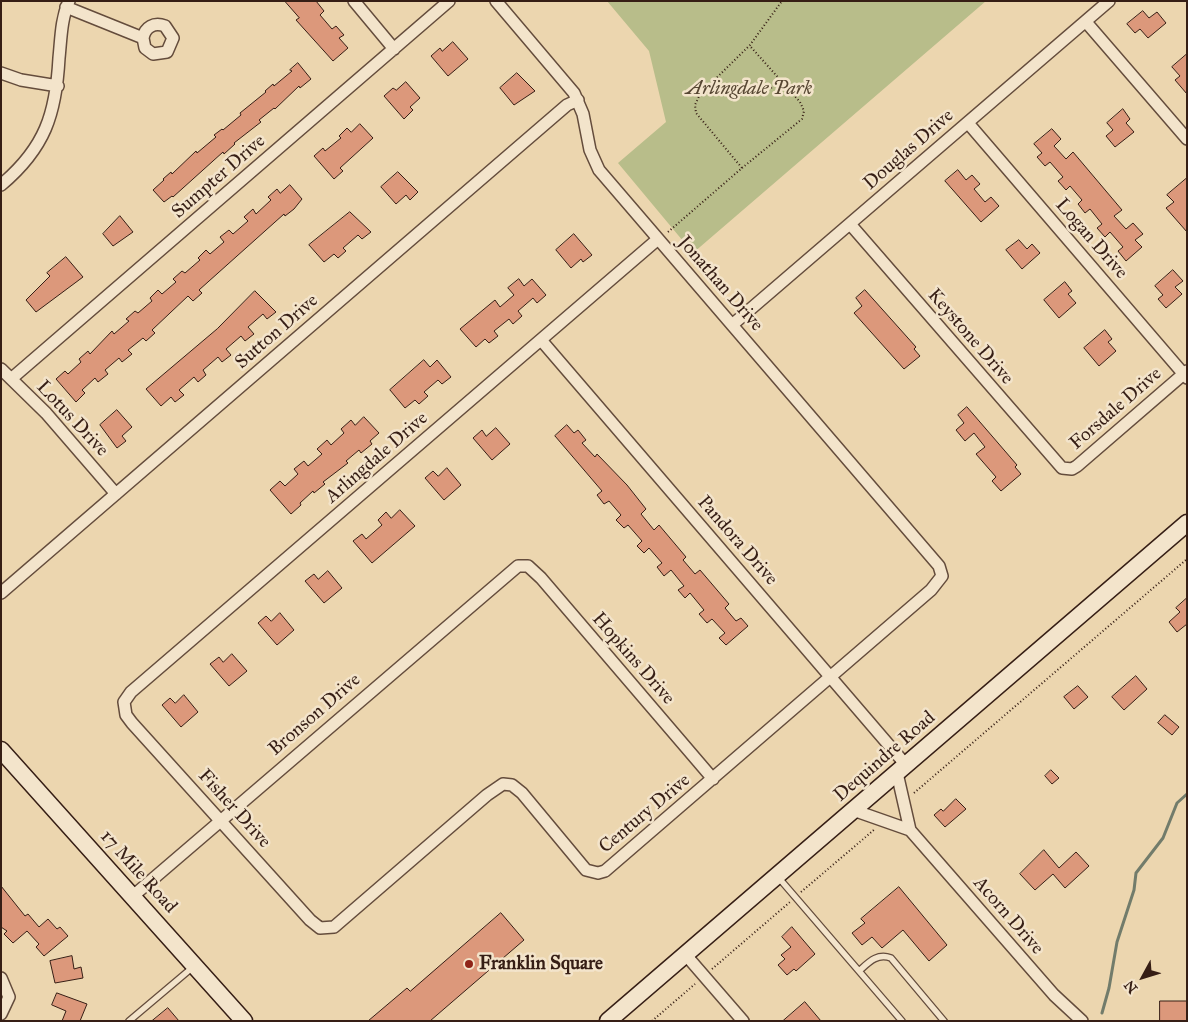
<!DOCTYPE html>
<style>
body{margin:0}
#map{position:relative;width:1188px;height:1022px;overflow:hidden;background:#ecd6af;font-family:"IM FELL Great Primer",serif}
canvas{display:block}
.frame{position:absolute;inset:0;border:2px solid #361e15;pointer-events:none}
.north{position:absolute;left:1118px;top:952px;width:50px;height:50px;-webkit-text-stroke:4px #f3e4cb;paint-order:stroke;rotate:231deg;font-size:14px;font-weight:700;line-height:20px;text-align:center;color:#361e15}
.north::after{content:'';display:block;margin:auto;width:18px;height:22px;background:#361e15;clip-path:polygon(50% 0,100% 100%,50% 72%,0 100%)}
</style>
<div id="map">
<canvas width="1188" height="1022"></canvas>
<div class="frame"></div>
<div class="north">N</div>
</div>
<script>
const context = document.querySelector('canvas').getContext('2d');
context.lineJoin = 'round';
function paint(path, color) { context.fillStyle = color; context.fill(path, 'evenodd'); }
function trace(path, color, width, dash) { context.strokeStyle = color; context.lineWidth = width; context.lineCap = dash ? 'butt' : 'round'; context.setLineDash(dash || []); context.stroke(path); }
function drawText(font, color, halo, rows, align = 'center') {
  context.font = font + ' "IM FELL Great Primer",serif'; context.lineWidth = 5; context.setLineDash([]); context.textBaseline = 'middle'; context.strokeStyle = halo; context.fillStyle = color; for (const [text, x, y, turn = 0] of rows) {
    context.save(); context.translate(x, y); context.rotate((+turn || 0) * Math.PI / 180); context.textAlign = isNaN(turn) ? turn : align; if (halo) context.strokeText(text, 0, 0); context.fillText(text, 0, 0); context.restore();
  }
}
paint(new Path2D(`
 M607,1H986L693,253L618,163L666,122L649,51Z`), '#b8bd8a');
trace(new Path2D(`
 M1102,1013L1109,988L1117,942L1134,890L1136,873L1163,838L1177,803L1187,794`), '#727c6b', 3);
const building = new Path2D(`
 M285,1H316L324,11L320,15L332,29L336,26L344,35L339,38L348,48L333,61L296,20L299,18Z
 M1143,11L1149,18L1157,12L1166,23L1148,38L1140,29L1135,33L1127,24Z
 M453,42L468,59L448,76L431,56L440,48L442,51Z
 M1187,54V94L1175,80L1180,76L1172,67Z
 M298,63L311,79L300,88L299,86L275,109L274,108L259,120L261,122L234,143L235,144L224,154L223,152L173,197L172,196L164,202L153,190L164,180L163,179L171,172L172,174L196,151L197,153L216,137L214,135L222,129L223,130L241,115L240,113L266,92L265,91L273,84L274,86L292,71L290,70Z
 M517,73L535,91L514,105L500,88Z
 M406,82L420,98L410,107L413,110L404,119L384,96L393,88L396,90Z
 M1123,109L1130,119L1126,123L1134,132L1115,147L1106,136L1113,130L1107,123Z
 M360,124L373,138L340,168L343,171L334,179L314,156L323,148L325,151L341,138L339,136L347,128L351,132Z
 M1052,129L1061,139L1054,146L1066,159L1073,152L1122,210L1114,216L1126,229L1133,223L1143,234L1135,240L1142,247L1126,261L1118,251L1123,247L1110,232L1105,237L1097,228L1102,224L1090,209L1085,213L1078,204L1082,200L1070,186L1066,190L1058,181L1063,177L1050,162L1045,166L1037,157L1042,153L1034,144Z
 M958,170L966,180L972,175L980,184L974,189L985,202L991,197L999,206L981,222L945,181Z
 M398,172L418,192L410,200L406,195L396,204L381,187Z
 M1187,178V232L1166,208L1174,202L1167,195Z
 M290,185L302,199L294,209L285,216L284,214L199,290L202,293L193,301L188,296L152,330L155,333L146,341L143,338L128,350L132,354L122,362L119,358L105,370L108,374L98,382L95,378L82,390L85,393L76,402L56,379L65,371L68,374L81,362L79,359L88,351L90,354L112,331L114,334L129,321L126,319L135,311L138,313L152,301L150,298L158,290L162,294L176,282L173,279L182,271L185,273L200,260L198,258L206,250L210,254L224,242L220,237L229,230L233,234L248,221L244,217L253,209L256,214L271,200L268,197L277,189L280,193Z
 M350,212L371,232L362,239L358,235L343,248L346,251L338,258L334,254L324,262L309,245Z
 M120,216L133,232L113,246L103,234Z
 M574,234L592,255L583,262L581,259L571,268L556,250Z
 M1019,240L1027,249L1032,244L1040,253L1022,269L1006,250Z
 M66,257L83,277L36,312L26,300L50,276L47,273Z
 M1173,270L1183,281L1175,287L1182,294L1166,308L1158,299L1163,295L1155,286Z
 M519,279L524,286L532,279L546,295L537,303L533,298L518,311L522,316L513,324L509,319L494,331L498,336L489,343L485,339L476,347L460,329L495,300L500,307L514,295L508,288Z
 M1065,282L1072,291L1068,294L1076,303L1059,318L1044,300Z
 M865,290L916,347L914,349L920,356L904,369L854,313L862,306L856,298Z
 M255,291L276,312L267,319L263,314L248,327L254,334L245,341L241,336L226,349L231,355L222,362L218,357L203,370L206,375L198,382L194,377L179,390L184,395L175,402L171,397L161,406L146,389L217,329Z
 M1105,330L1112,339L1108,342L1116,351L1099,366L1084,348Z
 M424,360L430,367L437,360L451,377L442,384L438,380L424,392L428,396L419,404L415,400L405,408L390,390Z
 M967,407L1017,465L1015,467L1021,474L1001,491L992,481L996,477L976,454L985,447L974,433L965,441L956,430L964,423L958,415Z
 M117,410L132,427L122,436L126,441L117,448L100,425Z
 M364,417L379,433L370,441L372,444L361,453L359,450L346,461L348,463L323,482L325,484L314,493L313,491L300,503L301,505L291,514L270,490L280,481L285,486L298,474L294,469L304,461L308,466L322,454L317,449L327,440L331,445L344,433L341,429L351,420L355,425Z
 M567,425L574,433L578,430L586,440L582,443L595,457L597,454L627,485L646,509L641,514L654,530L659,525L686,557L683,560L695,574L700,570L729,604L725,608L736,621L741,618L748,626L726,645L719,638L725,633L712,619L707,623L699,614L704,610L690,593L685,598L678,590L684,586L671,570L664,576L657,567L662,563L649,548L644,553L637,546L642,541L628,525L624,528L616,520L621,515L609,501L604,504L597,495L602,491L555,436Z
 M496,428L510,444L492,460L473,438L482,430L486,436Z
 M447,468L461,485L444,500L425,478L433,471L438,476Z
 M400,510L415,526L372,563L353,541L362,534L366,539L382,525L378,520L386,512L391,518Z
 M328,571L342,588L324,603L305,581L314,574L318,579Z
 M1187,598V624L1177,632L1169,622L1180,612L1176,608Z
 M280,613L294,630L277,645L258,623L266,616L271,621Z
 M232,654L247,671L229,686L210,664L219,657L223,662Z
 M1136,676L1147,689L1124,710L1112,697Z
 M1078,686L1088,697L1074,709L1064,697Z
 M184,695L198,712L181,727L162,705L170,698L175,703Z
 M1165,715L1179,727L1172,735L1158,723Z
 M1051,770L1059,778L1052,784L1045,776Z
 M956,799L966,809L945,827L934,815L941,809L943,811Z
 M1044,850L1059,868L1076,852L1089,866L1065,888L1053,874L1035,890L1020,874Z
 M1,886L25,916L28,914L39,927L48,919L57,929L60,927L68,936L44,956L36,947L39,944L27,931L13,943L4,934L7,931L1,927Z
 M899,887L947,945L929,961L903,930L882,948L872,937L862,945L852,933L865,923L861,919Z
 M501,913L524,940L430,1021H368L407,988L410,991Z
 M792,927L815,954L796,971L794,969L787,975L778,965L785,959L781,955L791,947L782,937Z
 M72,956L74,969L81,967L83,978L55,983L50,961Z
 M57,993L87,1004L80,1021H62L66,1011L52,1005Z
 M1160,1001H1187V1021H1160Z
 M805,1002L821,1021H783Z
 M168,1008L179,1021H152Z`);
paint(building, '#dc987b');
trace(building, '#361e15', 1);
const lane = new Path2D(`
 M778,877L902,1021
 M859,971C869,962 877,953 891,958L944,1021
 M129,1021L193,967`);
const street = new Path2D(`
 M354,1L394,49
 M496,1L574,93L583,114L590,150L599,170L939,566L942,576L931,590L605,871L598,873L586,870L522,793L512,785L503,784L487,795L334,927L320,928L310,920L132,723L126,715L124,702L131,692L658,239
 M66,7L143,38L145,48L153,54L167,52L173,38L165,26C154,22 145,27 143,38
 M1086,22L1187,139
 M1,73L21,80L58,86
 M968,123L1187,378
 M1,185C45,148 56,114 59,58C61,39 61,19 69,1
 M850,224L1062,468L1072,469L1077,466L1187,371
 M732,325L1109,1
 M541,340L906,765
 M1,369L46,413L116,494
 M11,379L449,1
 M1,593L567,105L578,100
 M897,773L910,830L1054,995L1082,1021
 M853,810L910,830
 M133,896L518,566H528L541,578L713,779
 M685,954L743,1021
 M1,978L9,997L1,1014`);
const secondary = new Path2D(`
 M1,750L244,1021
 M608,1021L1187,523`);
trace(lane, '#644c3c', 8);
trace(street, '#644c3c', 14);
trace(secondary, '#361e15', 19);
trace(new Path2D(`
 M771,88L780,80
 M742,168L802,119L804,111L800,102L750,46
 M668,232L742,168L696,113L695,105L700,94L750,45L782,1
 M914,793L1187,559
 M801,892L875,829
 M712,969L790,902
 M652,1021L695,984`), '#361e15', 2, [1, 2.5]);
trace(lane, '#f3e4cb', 5.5);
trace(street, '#f3e4cb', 11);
trace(secondary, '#f3e4cb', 16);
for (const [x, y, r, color] of [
 [469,964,5,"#8f2418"]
]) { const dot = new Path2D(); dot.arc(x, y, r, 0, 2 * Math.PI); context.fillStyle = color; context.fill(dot); trace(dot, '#f3e4cb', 2); }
drawText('italic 19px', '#564632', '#f3e4cb', [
 ["Arlingdale Park",749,89]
]);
drawText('19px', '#361e15', '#f3e4cb', [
 ["Douglas Drive",909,150,-41],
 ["Sumpter Drive",219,177,-41],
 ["Logan Drive",1091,239,49],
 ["Jonathan Drive",720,284,49],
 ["Sutton Drive",277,332,-41],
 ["Keystone Drive",970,337,49],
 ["Forsdale Drive",1116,409,-41],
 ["Lotus Drive",72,419,47],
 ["Arlingdale Drive",377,458,-41],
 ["Pandora Drive",737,541,49],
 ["Hopkins Drive",633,659,49],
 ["Bronson Drive",315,715,-41],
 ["Dequindre Road",885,757,-41],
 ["Fisher Drive",234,809,48],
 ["Century Drive",645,814,-40],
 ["17 Mile Road",138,872,48],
 ["Acorn Drive",1008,916,49]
]);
drawText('bold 19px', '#361e15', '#f3e4cb', [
 ["Franklin Square",479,964]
], 'left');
</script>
